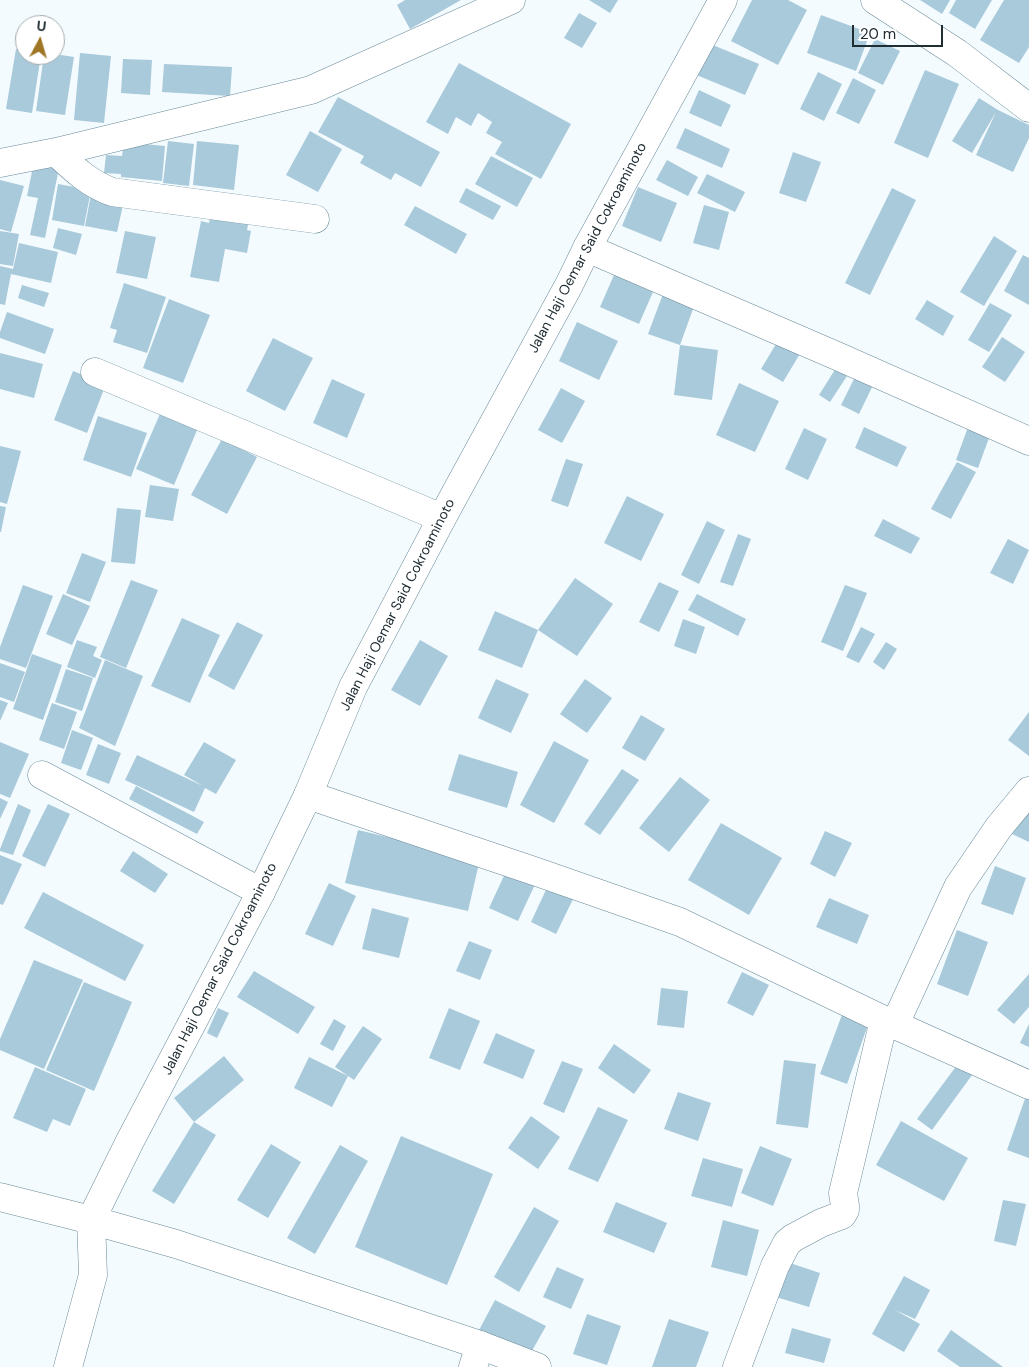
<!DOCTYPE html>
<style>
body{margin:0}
#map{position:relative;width:1029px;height:1367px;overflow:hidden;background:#f4fbfe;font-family:"DM Sans",sans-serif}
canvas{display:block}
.north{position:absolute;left:15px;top:15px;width:50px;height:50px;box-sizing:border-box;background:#fff;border:1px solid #a6abae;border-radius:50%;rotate:6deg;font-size:14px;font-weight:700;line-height:20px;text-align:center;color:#202e34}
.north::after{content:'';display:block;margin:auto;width:18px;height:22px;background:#9f7625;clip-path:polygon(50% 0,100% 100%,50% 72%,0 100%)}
.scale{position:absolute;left:852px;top:25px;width:91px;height:22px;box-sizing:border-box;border:2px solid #202e34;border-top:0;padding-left:6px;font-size:15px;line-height:18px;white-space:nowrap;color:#202e34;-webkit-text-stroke:4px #fff;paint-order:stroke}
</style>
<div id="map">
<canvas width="1029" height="1367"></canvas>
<div class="north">U</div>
<div class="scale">20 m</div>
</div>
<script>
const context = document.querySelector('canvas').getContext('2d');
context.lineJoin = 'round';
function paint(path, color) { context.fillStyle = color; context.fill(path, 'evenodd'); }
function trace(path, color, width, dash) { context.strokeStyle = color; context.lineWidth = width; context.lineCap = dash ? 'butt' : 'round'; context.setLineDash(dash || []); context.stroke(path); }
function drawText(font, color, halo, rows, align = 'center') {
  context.font = font + ' "DM Sans",sans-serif'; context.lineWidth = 4; context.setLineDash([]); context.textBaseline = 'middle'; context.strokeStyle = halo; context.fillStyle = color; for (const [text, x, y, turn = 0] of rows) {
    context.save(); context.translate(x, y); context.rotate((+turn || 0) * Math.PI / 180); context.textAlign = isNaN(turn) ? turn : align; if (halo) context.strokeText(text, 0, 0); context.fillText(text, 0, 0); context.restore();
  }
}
paint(new Path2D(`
 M405,0H461L410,29L397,5Z
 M589,0H618L610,13Z
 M752,0H788L807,10L778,65L731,41Z
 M920,0H950L942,14Z
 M956,0H992L975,29L949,13Z
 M1004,0H1029V47L1019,63L980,40Z
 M579,13L597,23L582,48L564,38Z
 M821,15L870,33L856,71L807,53Z
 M875,39L900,51L883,85L858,73Z
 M708,43L759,64L745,95L694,74Z
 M16,49L25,51V55H41L32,113L6,109Z
 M80,53L111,56L104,123L74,120Z
 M55,54L74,57L65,115L36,111L44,55H55Z
 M123,59L152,60L150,95L121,93Z
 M459,63L571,124L541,179L495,154L502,142L486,133L492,122L478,113L471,126L456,117L448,134L426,122Z
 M164,64L232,67L230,96L162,92Z
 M925,70L959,84L928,158L894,143Z
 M818,72L842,84L824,121L800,109Z
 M853,78L876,90L859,124L836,113Z
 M699,90L731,105L721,127L689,113Z
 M338,97L440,152L421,187L395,173L391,180L360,163L364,156L318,132Z
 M979,98L998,110L1029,125V138L1013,172L976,155L996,112L972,153L952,141Z
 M685,128L730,149L722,168L676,148Z
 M310,131L342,149L318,192L286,175Z
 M168,141L194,144L189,186L163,183Z
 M197,141L239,145L234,190L193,185Z
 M124,142L165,146L162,181L121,177V174L104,173L106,155L122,156Z
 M793,152L821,162L806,202L779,193Z
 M491,156L533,178L517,207L475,184Z
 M667,160L698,177L688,196L656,180Z
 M34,162L59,168L45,238L30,235L38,198L27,196Z
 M707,174L745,192L735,212L697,193Z
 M0,180L24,186L11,232L0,229Z
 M58,184L91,190L84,226L52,220Z
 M638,187L677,203L661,242L622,226Z
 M466,188L501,206L493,220L459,202Z
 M892,188L916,200L870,295L845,283Z
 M92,189L125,196L117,232L85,226Z
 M704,205L729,212L719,250L693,243Z
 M415,206L467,234L456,254L404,225Z
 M211,213L249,220L247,230L251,231L247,253L225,249L219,282L190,277L201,221L209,223Z
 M58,228L82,234L76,255L53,248Z
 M0,231L19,234L13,266L0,264Z
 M125,231L156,237L147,279L116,273Z
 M994,236L1017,251L984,306L960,292Z
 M19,243L58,252L51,283L11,274L5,305L0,304V266L13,269Z
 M1023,255L1029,258V305L1004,291Z
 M614,275L653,292L639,324L600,307Z
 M124,283L166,297L147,353L113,342L117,330L110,328Z
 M22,285L49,293L44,307L18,298Z
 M666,286L697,298L680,345L648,334Z
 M169,299L210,315L183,383L143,368Z
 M927,300L954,316L943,336L915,319Z
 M990,303L1012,315L989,352L968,340Z
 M7,312L54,329L45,354L0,338V332Z
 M577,322L618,341L599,380L559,361Z
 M782,334L804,347L783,382L761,369Z
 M1002,337L1025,352L1005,382L982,367Z
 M273,338L313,358L285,411L246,391Z
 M680,345L718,350L712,400L674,395Z
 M0,353L43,364L34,398L0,389Z
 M836,368L847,376L830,402L819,395Z
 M859,369L877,377L859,414L841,405Z
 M73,371L106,384L87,433L54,420Z
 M332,379L365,394L347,438L313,423Z
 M739,383L779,401L755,452L716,435Z
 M561,388L585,401L562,443L538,430Z
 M163,407L200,423L174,485L136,469Z
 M98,416L147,433L131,477L83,460Z
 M971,419L993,427L978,468L956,460Z
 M864,427L907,447L897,467L855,448Z
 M804,428L827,439L808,480L785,469Z
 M222,439L257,457L227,514L191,495Z
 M0,446L21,451L7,504L0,502Z
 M566,459L583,464L568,507L551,501Z
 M957,462L976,472L951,519L931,509Z
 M150,485L179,489L173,521L145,517Z
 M627,496L664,514L641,561L604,543Z
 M0,506L6,507L1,532H0Z
 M117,508L141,510L135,564L111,562Z
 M883,519L920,538L911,554L874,536Z
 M707,521L725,530L699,584L681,575Z
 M738,534L751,539L733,586L720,582Z
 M1008,539L1029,550L1013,584L990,573Z
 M82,553L106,562L90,602L66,593Z
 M575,578L613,604L577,656L538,630Z
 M131,580L158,590L126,668L100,657Z
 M659,582L679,591L659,632L639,622Z
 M23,585L53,596L26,668L0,659V647Z
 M845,585L867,593L843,651L821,642Z
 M63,594L90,606L72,645L46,634Z
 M697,594L746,619L738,636L688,610Z
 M495,611L538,630L522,668L478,650Z
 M182,618L220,635L190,703L151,686Z
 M683,619L705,627L696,654L674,646Z
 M237,622L263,635L234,690L208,676Z
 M861,627L875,634L859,663L846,657Z
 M77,640L97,647L93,656L102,660L95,678L67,667Z
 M420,640L448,656L420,706L391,690Z
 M886,642L897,649L884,670L873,662Z
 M32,654L62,665L43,720L13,709Z
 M105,660L143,676L115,746L79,728Z
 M0,663L25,672L14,702L0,697Z
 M66,669L93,678L82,711L55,702Z
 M496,679L529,694L511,733L478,718Z
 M585,679L612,698L587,733L560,714Z
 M0,700L8,703L0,721Z
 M52,703L77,712L64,749L39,740Z
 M1029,712V756L1008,740Z
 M641,715L665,729L645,761L622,748Z
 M72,730L93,738L81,770L61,763Z
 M554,741L589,760L554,823L520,805Z
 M0,742L29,754L10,798L0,794Z
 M204,742L236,760L216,794L205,788L194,812L125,780L137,755L203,786L184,775Z
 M98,744L121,753L109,784L86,775Z
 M459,754L518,772L507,808L448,790Z
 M622,769L639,780L600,835L584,824Z
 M680,777L710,800L669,852L639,828Z
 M136,786L204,822L197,834L129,799Z
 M0,798L8,802L0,819Z
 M1029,799V842L1012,834Z
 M18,804L31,810L13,855L0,851V849Z
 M48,804L70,814L45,867L22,856Z
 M721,823L782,858L749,915L688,880Z
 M358,830L480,859L468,911L345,883Z
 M825,831L852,843L835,877L810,864Z
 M133,851L168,874L155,893L120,871Z
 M0,855L22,864L3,905L0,904Z
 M509,865L538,878L518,921L489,908Z
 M995,866L1026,878L1013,915L981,904Z
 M551,879L577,891L556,934L531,922Z
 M329,883L356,896L333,946L305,934Z
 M43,892L144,945L125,981L24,928Z
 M829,898L869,915L857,944L816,927Z
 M372,908L409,918L399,958L362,949Z
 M957,930L988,942L968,996L937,984Z
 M469,941L492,950L480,980L456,971Z
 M34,960L83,980L44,1069L0,1050V1039Z
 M254,971L315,1007L298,1034L237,997Z
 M742,972L769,985L753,1016L727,1003Z
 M1029,974V1007L1014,1024L997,1010Z
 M84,982L132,1002L94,1091L46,1070Z
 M661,988L688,991L684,1028L657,1025Z
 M218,1008L229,1013L217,1038L207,1033Z
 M449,1008L480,1021L460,1070L429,1058Z
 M843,1012L869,1022L847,1084L820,1074Z
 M334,1019L346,1026L333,1051L320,1044Z
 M1029,1024V1047L1020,1043Z
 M363,1026L382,1039L354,1080L335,1067Z
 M496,1033L535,1050L523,1079L483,1063Z
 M614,1044L651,1070L634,1094L598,1068Z
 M224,1056L244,1080L194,1122L174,1098Z
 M309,1057L348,1076L332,1107L294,1088Z
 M784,1060L816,1064L808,1128L776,1124Z
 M562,1061L583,1069L564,1113L543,1104Z
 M960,1061L975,1071L932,1130L917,1119Z
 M35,1067L86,1089L70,1126L53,1119L47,1132L13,1118Z
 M678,1092L711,1103L698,1141L664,1129Z
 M1027,1093H1029V1158L1007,1150Z
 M598,1107L628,1120L598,1182L568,1169Z
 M531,1116L560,1137L538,1169L508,1148Z
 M901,1121L968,1158L944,1201L876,1165Z
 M194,1122L216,1135L174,1204L152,1191Z
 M401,1136L493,1174L447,1285L355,1247Z
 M271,1144L301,1162L268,1218L237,1200Z
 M340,1145L368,1161L315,1254L287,1238Z
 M760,1146L792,1159L773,1206L741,1193Z
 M703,1158L743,1169L732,1207L691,1196Z
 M1003,1200L1026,1204L1016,1246L994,1241Z
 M616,1202L667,1223L654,1253L603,1232Z
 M534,1207L559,1221L519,1292L494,1277Z
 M723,1220L759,1230L747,1276L711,1267Z
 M787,1262L820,1273L809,1307L776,1297Z
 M557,1267L584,1279L571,1309L543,1297Z
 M904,1276L930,1290L915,1319L895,1310L920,1324L904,1352L872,1334Z
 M495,1300L546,1326L528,1358L478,1332Z
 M587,1314L621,1326L607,1365L573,1354Z
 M669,1319L709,1332L696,1367H652Z
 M792,1328L831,1339L824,1363L785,1353Z
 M951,1330L1003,1367H960L937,1351Z`), '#a8cadb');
const street = new Path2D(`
 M875,0L957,53L1029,108
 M56,152C74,169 88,183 112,192L315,219
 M0,163L56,152L311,90L511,0
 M587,248L837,356L1029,441
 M95,372L442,518
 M42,775L261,892
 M308,795L537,872L680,922L884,1020L1029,1085
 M895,1024L958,887L999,827L1029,791
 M473,1367L480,1345
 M737,1367L775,1266L787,1243L793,1238L821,1223L842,1215L845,1210V1206L843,1193L884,1020`);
const secondary = new Path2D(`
 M0,1197L91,1220L176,1244L480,1345L537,1367
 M91,1220L130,1141L261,892L308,795L353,687L442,518L569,285L587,248L723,0
 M68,1367L93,1275L91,1220L98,1206`);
trace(street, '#698999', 29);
trace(secondary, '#698999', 29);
trace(street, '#fff', 28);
trace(secondary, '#fff', 28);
drawText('14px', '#202e34', '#fff', [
 ["Jalan Haji Oemar Said Cokroaminoto",588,248,-62],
 ["Jalan Haji Oemar Said Cokroaminoto",398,605,-63],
 ["Jalan Haji Oemar Said Cokroaminoto",220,969,-63]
]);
</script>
